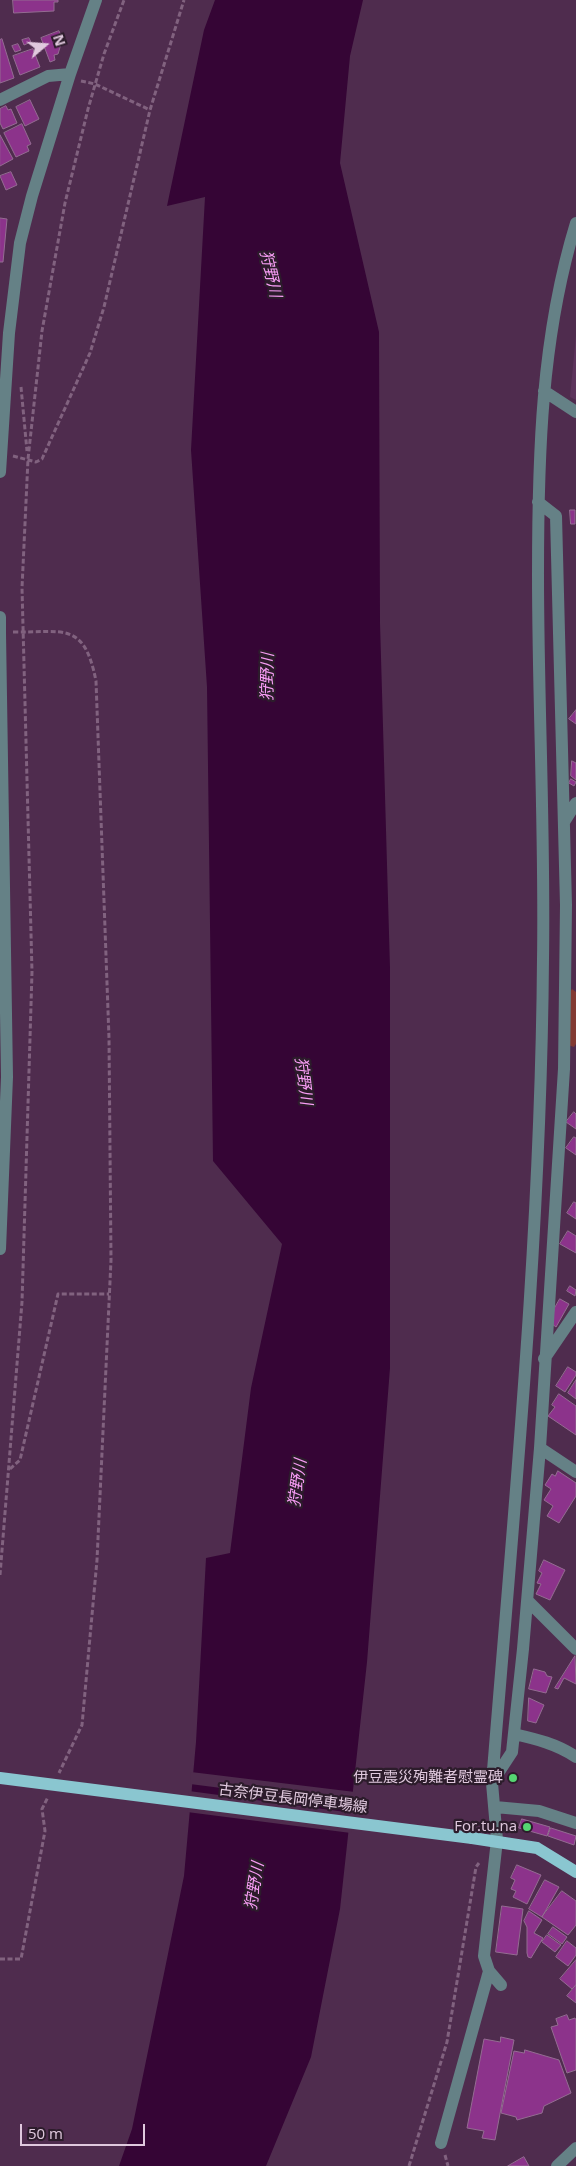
<!DOCTYPE html>
<meta charset="utf-8">
<style>
body{margin:0}
#map{position:relative;width:576px;height:2166px;overflow:hidden;background:#4f2c4e;font-family:"Open Sans",sans-serif}
canvas{display:block}
.north{position:absolute;left:20px;top:20px;width:50px;height:50px;-webkit-text-stroke:4px #2c1c2b;paint-order:stroke;rotate:72deg;font-size:14px;font-weight:700;line-height:20px;text-align:center;color:#e0c9de}
.north::after{content:'';display:block;margin:auto;width:18px;height:22px;background:#e0c9de;clip-path:polygon(50% 0,100% 100%,50% 72%,0 100%)}
.scale{position:absolute;left:20px;top:2124px;width:125px;height:22px;box-sizing:border-box;border:2px solid #e0c9de;border-top:0;padding-left:6px;font-size:15px;line-height:18px;white-space:nowrap;color:#e0c9de;-webkit-text-stroke:4px #2c1c2b;paint-order:stroke}
</style>
<div id="map">
<canvas width="576" height="2166"></canvas>
<div class="north">N</div>
<div class="scale">50 m</div>
</div>
<script>
const context = document.querySelector('canvas').getContext('2d');
context.lineJoin = 'round';
function paint(path, color) { context.fillStyle = color; context.fill(path, 'evenodd'); }
function trace(path, color, width, dash) { context.strokeStyle = color; context.lineWidth = width; context.lineCap = dash ? 'butt' : 'round'; context.setLineDash(dash || []); context.stroke(path); }
function drawText(font, color, halo, rows, align = 'center') {
  context.font = font + ' "Open Sans","Noto Sans JP",sans-serif'; context.lineWidth = 4.5; context.setLineDash([]); context.textBaseline = 'middle'; context.strokeStyle = halo; context.fillStyle = color; for (const [text, x, y, turn = 0] of rows) {
    context.save(); context.translate(x, y); context.rotate((+turn || 0) * Math.PI / 180); context.textAlign = isNaN(turn) ? turn : align; if (halo) context.strokeText(text, 0, 0); context.fillText(text, 0, 0); context.restore();
  }
}
paint(new Path2D(`
 M576,335V400L570,397Z`), '#5d345c');
paint(new Path2D(`
 M572,989L576,992V1044L574,1047L568,1045L570,992Z`), '#823a32');
paint(new Path2D(`
 M215,0H363L350,56L340,163L379,332L380,623L390,968V1368L367,1662L340,1909L311,2057L266,2166H119L132,2129L184,1876L196,1742L206,1558L230,1553L251,1388L282,1244L213,1161L207,687L191,450L205,197L167,206L204,30Z`), '#350535');
paint(new Path2D(`
 M191,1772L355,1792L354,1805L190,1784Z
 M189,1791L353,1813L351,1833L187,1812Z`), '#4f2c4e');
const building = new Path2D(`
 M13,0H58V2H54V11L14,13Z
 M59,31L63,40L60,41L61,44L58,54L54,55L55,60L50,62L41,38Z
 M29,38L31,42L24,45L22,40Z
 M2,39L14,78L0,83V40Z
 M18,44L21,50L15,52L12,46Z
 M33,49L40,67L20,75L13,56Z
 M30,100L39,119L25,126L16,107Z
 M6,106L8,110L11,109L17,123L3,129L0,123V109Z
 M22,124L31,144L27,146L29,151L16,157L4,133Z
 M0,135L13,159L0,166Z
 M11,172L17,185L6,190L0,176Z
 M0,218L7,219L3,262H0Z
 M570,510H575V524H571Z
 M576,710V724L569,719Z
 M572,761L576,763V780L571,776Z
 M571,779L576,782L574,786L569,783Z
 M574,1112L576,1114V1129L566,1122Z
 M574,1137L576,1138V1155L566,1148Z
 M574,1202L576,1203V1219L567,1213Z
 M568,1231L576,1236V1253L560,1244Z
 M570,1286L576,1290L575,1296L567,1291Z
 M560,1299L569,1304L556,1327L552,1324L554,1309Z
 M568,1367L576,1372V1375L565,1392L556,1386Z
 M576,1380V1399L568,1393Z
 M559,1394L576,1406V1435L548,1416L555,1407L552,1405Z
 M558,1471L576,1483V1496L559,1523L547,1516L553,1506L544,1500L551,1489L545,1485L552,1474L555,1476Z
 M544,1560L565,1570L550,1600L536,1594L541,1584L537,1583L542,1573L539,1571Z
 M575,1656L576,1684L564,1678L558,1689L555,1688Z
 M534,1669L545,1672L547,1676L552,1677L546,1693L529,1689Z
 M529,1698L544,1705L536,1723L528,1721Z
 M522,1819L550,1827L547,1836L519,1828Z
 M551,1828L576,1836L574,1845L548,1836Z
 M517,1865L541,1875L527,1904L513,1897L516,1891L511,1889L515,1880L511,1878Z
 M545,1880L559,1887L542,1917L529,1909Z
 M562,1891L576,1901V1925L568,1935L542,1917Z
 M502,1906L523,1909L517,1955L496,1952Z
 M529,1911L542,1920L534,1933L543,1938L531,1958L528,1957L527,1953V1927L524,1921Z
 M553,1927L567,1937L562,1944L548,1934Z
 M547,1935L561,1945L555,1952L542,1942Z
 M567,1941L576,1948V1955L568,1966L556,1957Z
 M576,1960V1985L572,1989L560,1979Z
 M576,1985V2003L567,1996Z
 M567,2015L569,2020L575,2018L576,2020V2070L567,2073L551,2027L558,2025L556,2019Z
 M501,2037L514,2040L495,2140L482,2138L484,2131L467,2128L484,2039L500,2042Z
 M525,2050L559,2060L571,2093L544,2106L542,2113L517,2120L516,2117L501,2113L514,2051L524,2053Z
 M524,2157L529,2166H508Z`);
paint(building, '#8c338b');
trace(building, '#946c92', 1);
trace(new Path2D(`
 M81,81L95,84L150,110
 M21,387L27,451
 M13,456L36,462L42,459L90,353L104,307L150,110L184,0
 M13,632C63,633 84,620 96,681L109,1038L111,1260L97,1560L82,1725L59,1773
 M10,1469L20,1460L58,1294H109
 M0,1575L22,1302L32,972L22,588L28,459L42,331L65,203L88,109L104,54L124,0
 M0,1959H21L45,1831L42,1809L48,1797
 M445,2155L448,2166
 M409,2166L447,2042L476,1867L479,1863`), '#81627f', 3, [5, 2.5]);
trace(new Path2D(`
 M0,100L48,76L70,74
 M544,391L576,412
 M0,472L9,333L20,243L32,196L70,74L96,0
 M0,617V633
 M0,633L7,1077L0,1249
 M564,822L576,803
 M544,1359L576,1312
 M540,1448L576,1472
 M528,1601L576,1649
 M514,1734C536,1739 557,1744 576,1757
 M493,1781L512,1752L523,1649L540,1448L564,1069L566,905L556,516L538,502
 M495,1807L539,1811L576,1823
 M501,1985L489,1971L484,1956L497,1840L492,1783C514,1509 541,1234 543,959C545,831 538,702 538,574C538,456 541,337 576,223
 M441,2143L489,1971
 M557,2166L576,2148`), '#658186', 12);
trace(new Path2D(`
 M472,1838L537,1848L576,1872`), '#8ac6d0', 12);
trace(new Path2D(`
 M0,1778L472,1838`), '#8ac6d0', 12);
for (const [x, y, r, color] of [
 [513,1778,5,"#55d672"],
 [527,1827,5,"#55d672"]
]) { const dot = new Path2D(); dot.arc(x, y, r, 0, 2 * Math.PI); context.fillStyle = color; context.fill(dot); trace(dot, '#2c1c2b', 2); }
drawText('15px', '#e0c9de', '#2c1c2b', [
 ["伊豆震災殉難者慰霊碑",503,1778],
 ["For.tu.na",517,1827]
], 'right');
drawText('15px', '#e0c9de', '#2c1c2b', [
 ["古奈伊豆長岡停車場線",293,1799,7]
]);
drawText('italic 16px', '#f89df5', '#2c1c2b', [
 ["狩野川",270,274,77],
 ["狩野川",268,677,-89],
 ["狩野川",303,1081,83],
 ["狩野川",298,1483,-82],
 ["狩野川",255,1886,-81]
]);
</script>
